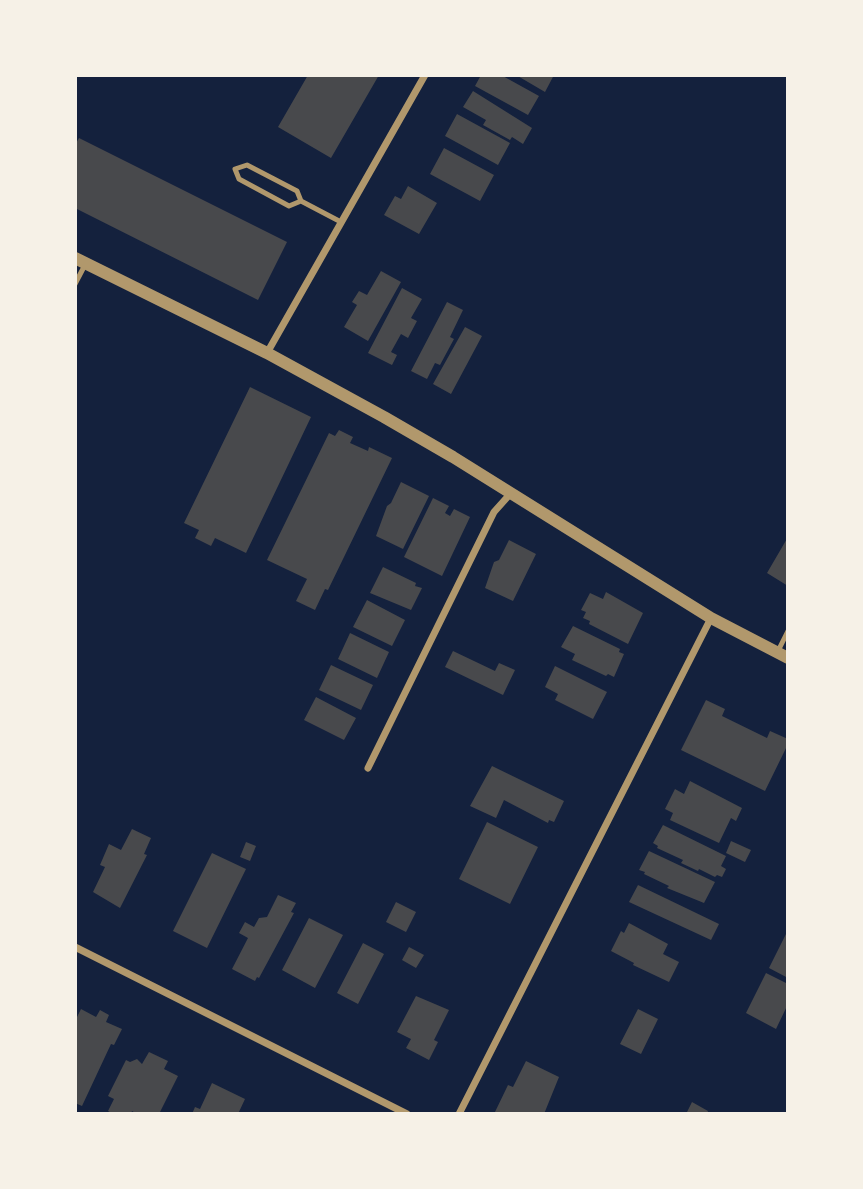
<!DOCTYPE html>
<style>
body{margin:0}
#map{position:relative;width:863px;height:1189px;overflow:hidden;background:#14213d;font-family:"Open Sans",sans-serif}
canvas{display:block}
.frame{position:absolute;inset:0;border:77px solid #f6f1e7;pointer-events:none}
</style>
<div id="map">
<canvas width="863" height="1189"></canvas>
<div class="frame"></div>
</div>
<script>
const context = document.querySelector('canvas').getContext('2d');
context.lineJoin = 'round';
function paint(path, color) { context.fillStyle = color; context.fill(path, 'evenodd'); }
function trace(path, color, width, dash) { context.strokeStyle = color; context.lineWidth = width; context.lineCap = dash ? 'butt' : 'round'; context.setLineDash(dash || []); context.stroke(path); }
paint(new Path2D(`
 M308,75H379L331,158L278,127Z
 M481,75H501L539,96L528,115L475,86Z
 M516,75H554L545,92Z
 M473,91L532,128L523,144L512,137L510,140L483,125L486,120L463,107Z
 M457,114L510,143L498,165L445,136Z
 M79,138L287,242L258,300L75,208V145Z
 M444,148L494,175L480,201L430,174Z
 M408,186L437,203L419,234L384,215L395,196L401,199Z
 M381,271L401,282L368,341L344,327L357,305L352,302L359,291L367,295Z
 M402,288L422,299L411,318L417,321L408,338L401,334L391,352L397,355L392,365L368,353Z
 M447,302L463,310L450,337L454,339L440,365L435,363L427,379L411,371Z
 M465,327L482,336L451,394L433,384Z
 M250,387L311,417L246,553L215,538L211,546L195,538L199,530L184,523Z
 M339,430L353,437L350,443L368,451L369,447L392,458L328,590L325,589L315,610L296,601L307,579L267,560L329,433L335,436Z
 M401,482L429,496L403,549L376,536L387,506L391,503Z
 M433,498L449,506L445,513L450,516L454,509L470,517L442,576L404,557Z
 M788,537V586L767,573Z
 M509,540L536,554L513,601L485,588L494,562L499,560Z
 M383,567L416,583L415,586L422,588L411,610L370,593Z
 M606,592L643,613L628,644L589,624L590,621L583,618L586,612L581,610L590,593L603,599Z
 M367,600L405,620L392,646L353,627Z
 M573,626L620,649L619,652L624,654L614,677L608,674L606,676L572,660L575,654L561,647Z
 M350,633L389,652L377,678L338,659Z
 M453,651L495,671L499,663L515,670L503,695L445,667Z
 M331,665L373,685L361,710L319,690Z
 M555,666L607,692L593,719L555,700L558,694L545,687Z
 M316,697L356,718L344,740L304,720Z
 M706,700L725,709L722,716L767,738L770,731L788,739V744L765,791L681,750Z
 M492,766L564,801L554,822L549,820L548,823L504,800L496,818L470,806Z
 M690,781L742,808L736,821L731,818L719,843L670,820L673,813L665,809L675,789L684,794Z
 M487,822L538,847L510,904L459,879Z
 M663,825L726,856L721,866L726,869L722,877L717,875L715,877L699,869L698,871L681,863L683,860L657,848L658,846L653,843Z
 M132,829L151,838L144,854L147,855L120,908L93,892L105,867L100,865L109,844L121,850Z
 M731,841L751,850L745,862L726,853Z
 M246,842L256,846L250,861L240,857Z
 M649,851L715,882L704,903L667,888L669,886L644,874L645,872L639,870Z
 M212,853L246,869L207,948L173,931Z
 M638,885L719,924L711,940L629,902Z
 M278,895L296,903L291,912L294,913L259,978L257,977L255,981L232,969L248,938L239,933L245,922L254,927L259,918L267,917Z
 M396,902L416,912L406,932L386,922Z
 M309,918L343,935L315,988L282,970Z
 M629,923L668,944L663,954L679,962L669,982L633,965L634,963L611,951L621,931L624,933Z
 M788,930V978L769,968Z
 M363,943L384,954L358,1004L337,993Z
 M409,947L424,955L416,968L402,960Z
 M766,973L788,984V1004L776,1029L746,1013Z
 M416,996L449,1010L434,1040L438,1042L429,1060L406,1048L411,1039L397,1032Z
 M81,1009L96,1017L100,1010L109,1015L106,1022L122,1029L114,1045L111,1044L82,1106L75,1103V1021Z
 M638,1009L658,1019L641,1054L620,1044Z
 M149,1052L168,1061L164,1069L178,1076L159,1114H137L132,1111L131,1114H113L108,1111L114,1099L108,1096L126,1060L130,1062L137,1059L142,1064Z
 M526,1061L559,1077L544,1114H494L508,1085L513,1087Z
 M212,1083L245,1099L238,1114H192L195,1107L200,1109Z
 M692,1102L708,1111L707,1114H686Z`), '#48494c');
trace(new Path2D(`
 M301,201L289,206L239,179L235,169L247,165L297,191L301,201L341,222
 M75,284L86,263
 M777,653L788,631`), '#b1986c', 5);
trace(new Path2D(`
 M267,353L425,75
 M368,768L494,512L511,493
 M75,947L407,1114
 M459,1114L711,618`), '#b1986c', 7);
trace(new Path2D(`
 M75,258L267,353L384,417L453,457L711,618L788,658`), '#b1986c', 12);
</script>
